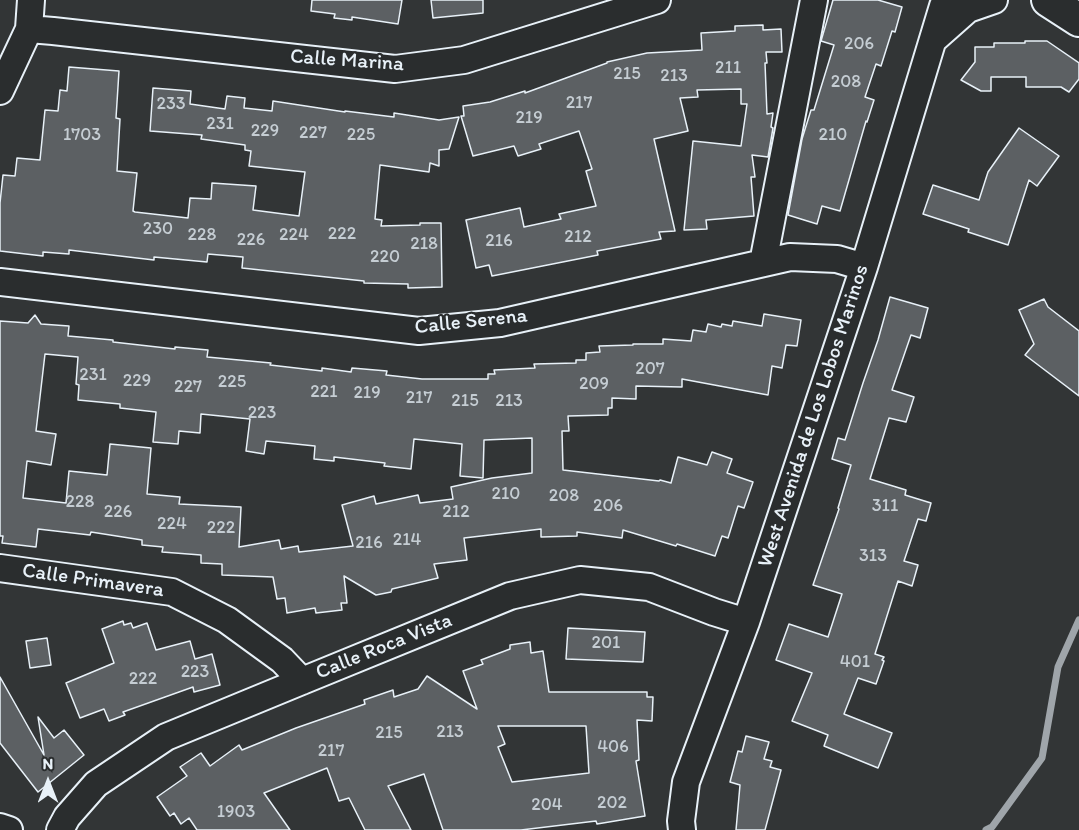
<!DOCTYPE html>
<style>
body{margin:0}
#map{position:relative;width:1079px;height:830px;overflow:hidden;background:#323536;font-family:Itim,sans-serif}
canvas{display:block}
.north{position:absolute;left:18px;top:752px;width:60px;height:60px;-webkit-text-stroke:4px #2a2d2e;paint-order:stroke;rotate:0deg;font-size:16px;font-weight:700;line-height:24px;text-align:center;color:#e8f1f8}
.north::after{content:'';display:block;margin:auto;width:21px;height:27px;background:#e8f1f8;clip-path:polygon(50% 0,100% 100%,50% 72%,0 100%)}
</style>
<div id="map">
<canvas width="1079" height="830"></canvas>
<div class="north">N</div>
</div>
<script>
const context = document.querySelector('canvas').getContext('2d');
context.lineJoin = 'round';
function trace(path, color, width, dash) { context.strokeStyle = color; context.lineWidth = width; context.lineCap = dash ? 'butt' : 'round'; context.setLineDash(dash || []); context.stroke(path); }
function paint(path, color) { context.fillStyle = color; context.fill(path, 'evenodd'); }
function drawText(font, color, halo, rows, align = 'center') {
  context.font = font + ' Itim,sans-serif'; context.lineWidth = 4.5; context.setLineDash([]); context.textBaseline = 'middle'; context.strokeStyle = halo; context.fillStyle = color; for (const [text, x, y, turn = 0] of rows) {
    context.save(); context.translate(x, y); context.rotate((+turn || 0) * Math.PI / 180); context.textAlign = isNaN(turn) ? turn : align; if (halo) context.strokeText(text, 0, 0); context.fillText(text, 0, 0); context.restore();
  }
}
trace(new Path2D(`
 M986,830L992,827L1042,758L1058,667L1079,620`), '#9fa5aa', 7);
const building = new Path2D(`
 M312,0H402L398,24L352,17V20L334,18L335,14L311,11Z
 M431,0H483V13L433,18Z
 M833,0H878L902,7L895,32L892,31L881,66L876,64L865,97L874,100L867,122L866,121L840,211L822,206L817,224L788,215L802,139L811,110H814L834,45L821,41Z
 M763,25V30L781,29L782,52H766L767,63H765L767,114L773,113L771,127L773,128L768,157L752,155L755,177H751L754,216L706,220L707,229L684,230L693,141L741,146L747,104H741V89L697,90L698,97L680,98L688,131L654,139L675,231L659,232L661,239L597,251L598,255L492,276L489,265L476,268L466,220L520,208L524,227L561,219L559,214L596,206L586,171L592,169L579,131L539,144L541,149L518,156L514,146L473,156L461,116H464L463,106L490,102L525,91V93L607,63V62L647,53L702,50L701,33L735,31V26Z
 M1025,41H1047L1079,63V79L1069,92L1061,87H1026V77H991V91H981L961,80L975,62V47H994V43H1025Z
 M69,67L119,71L116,118L120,119L117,171L137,173L133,211L135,212L188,218L190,198L211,199L212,183L256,186L253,210L299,216L305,172L249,166L251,151L245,150V145L201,139L202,135L150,131L153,88L191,91L190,104L225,109L227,96L245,98L244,108L272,111L273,101L345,112V111L394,117V113L439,120L459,117L449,149L439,150V166L430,163L429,172L380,165L375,219L382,220L381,226L420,225V223H441L442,287L408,288V284L364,283V281L242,268L243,257L208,254L207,262L154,257V260L69,250V254L43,252V256L0,251V203L3,175L15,176L17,158L40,160L45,110L58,111L60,90L67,91Z
 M1019,128L1059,156L1037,186L1029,180L1008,245L968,232L969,229L923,214L933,185L979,200L988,172Z
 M890,297L928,308L920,338L911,335L892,390L914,397L906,422L889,418L870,479L906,490L905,495L931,503L926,521L918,519L904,561L918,565L912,586L898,581L875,654L884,657L882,660L884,661L876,684L858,678L844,714L892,733L878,768L824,746L828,735L792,721L812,673L776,660L789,624L828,637L842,594L813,585L839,509L838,508L851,465L832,459L838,438L845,440L863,383L878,340Z
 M1044,299L1048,307L1079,331V396L1025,355L1034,344L1019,310Z
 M764,314L801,320L797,346L786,345L782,368L772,366L768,395L682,379V387L636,386V399L612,398V408H608V415L568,416L569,431H562L563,470L659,481L660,480L671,483L678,457L707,465L712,452L732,459L727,473L753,482L744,508L738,506L728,538L722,536L715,556L677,544L676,546L623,530L622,538L577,532V536L541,537V529L464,538L467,560L434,564L438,578L392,589L391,592L376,595L344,576L347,603H341L342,610L316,613L315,608L287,613L285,598L277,599L273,577L222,575V564L201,563V555L162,552L163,547L142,545V540L91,532L90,535L38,529L36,547L2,543L3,536H0V321L28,323L35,315L41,324L69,326L68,336L113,340V342L175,349V347L208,350L207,357L271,363L270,365L322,371V368L351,372L352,368L387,371L386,375L422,379H488V374H495L494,370L535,368L534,364L576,363V360H586V353L600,352L599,346L633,345V344H663V339L691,341L693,330L706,332L708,324L721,327L722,324L732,326L733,321L762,326ZM45,354L78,357L76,384L79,385L78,400L120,404V408L156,412L153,442L178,444L179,431L200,433L201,414L250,419L246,451L264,454L266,441L315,446L314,459L334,461V457L385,463L384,466L411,469L414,439L462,444L460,476L483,478L484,440L532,438V473L492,478L451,487L453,499L420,503L418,495L376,504L374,496L342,505L353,546L299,552L298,546L281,549L279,540L239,547L241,507L179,504L180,497L147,494L151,448L110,444L107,475L69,471L66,503L23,498L27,461L51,465L56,434L36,431Z
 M123,621L124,625L131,623L133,628L147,623L156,650L190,641L195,659L212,654L220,685L194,692L193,687L123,712L125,715L109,721L104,709L80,718L66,683L114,663L102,629Z
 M568,628L645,632L643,662L566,659Z
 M47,638L51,665L30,668L26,641Z
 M530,642L531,653L543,651L549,692H647V697H653L652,721L637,720L639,760L636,761L645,816L597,824L596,821L521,830H443L424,774L388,786L411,830H365L349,798L339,801L327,768L264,793L290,830H197L189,818L181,824L174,813L170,816L157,797L187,776L180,767L201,753L210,766L239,745L242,750L296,728L365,704L364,700L393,690L394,697L418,689L427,676L477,709L463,671L483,664L481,660L510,649V645ZM498,726H586L589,773L512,782L498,747L505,744Z
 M0,677L44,755L38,717L54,738L64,730L84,755L38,792L0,743Z
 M746,736L769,742L764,759L772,761L770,767L781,770L765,830H736L740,785L730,782L738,751L742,752Z`);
paint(building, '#5c6063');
trace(building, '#e8f1f8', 1.5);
const minor = new Path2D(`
 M29,29L53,31L395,69L464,60L657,0
 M933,40L968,9L994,0
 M0,91L29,29L31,0
 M763,263L814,0
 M0,282L419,331L500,323L790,257L837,259L864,267
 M0,568L172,592L227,620L282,660L302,681
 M0,827L9,830
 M60,830L67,817L96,784L166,737L302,681L510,596L580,580L649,587L714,612L746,622
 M682,830L681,821L686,782L746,622L864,267L943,6L946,0`);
const major = new Path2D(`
 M1048,0L1079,20`);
trace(minor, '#e8f1f8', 30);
trace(major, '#e8f1f8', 36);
trace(minor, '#2a2d2e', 26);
trace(major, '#2a2d2e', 32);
drawText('18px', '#c5cdd3', null, [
 ["206",859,44],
 ["211",728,68],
 ["215",627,74],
 ["213",674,76],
 ["208",846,82],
 ["217",579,103],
 ["233",171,104],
 ["219",529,118],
 ["231",220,124],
 ["229",265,131],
 ["227",313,133],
 ["1703",82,135],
 ["225",361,135],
 ["210",833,135],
 ["230",158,229],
 ["222",342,234],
 ["228",202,235],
 ["224",294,235],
 ["212",578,237],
 ["226",251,240],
 ["216",499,241],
 ["218",424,244],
 ["220",385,257],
 ["207",650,369],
 ["231",93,375],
 ["229",137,381],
 ["225",232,382],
 ["209",594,384],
 ["227",188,387],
 ["221",324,392],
 ["219",367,393],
 ["217",419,398],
 ["215",465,401],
 ["213",509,401],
 ["223",262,413],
 ["210",506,494],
 ["208",564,496],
 ["228",80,502],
 ["206",608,506],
 ["311",885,506],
 ["226",118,512],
 ["212",456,512],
 ["224",172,524],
 ["222",221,528],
 ["214",407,540],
 ["216",369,543],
 ["313",873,556],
 ["201",606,643],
 ["401",855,662],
 ["223",195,672],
 ["222",143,679],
 ["213",450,732],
 ["215",389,733],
 ["406",613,747],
 ["217",331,751],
 ["202",612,803],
 ["204",547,805],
 ["1903",236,812]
]);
drawText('21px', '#e8f1f8', '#2a2d2e', [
 ["Calle Marina",347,61,4],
 ["Calle Serena",471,322,-6],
 ["West Avenida de Los Lobos Marinos",814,416,-72],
 ["Calle Primavera",93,581,8],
 ["Calle Roca Vista",384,647,-22]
]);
</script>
